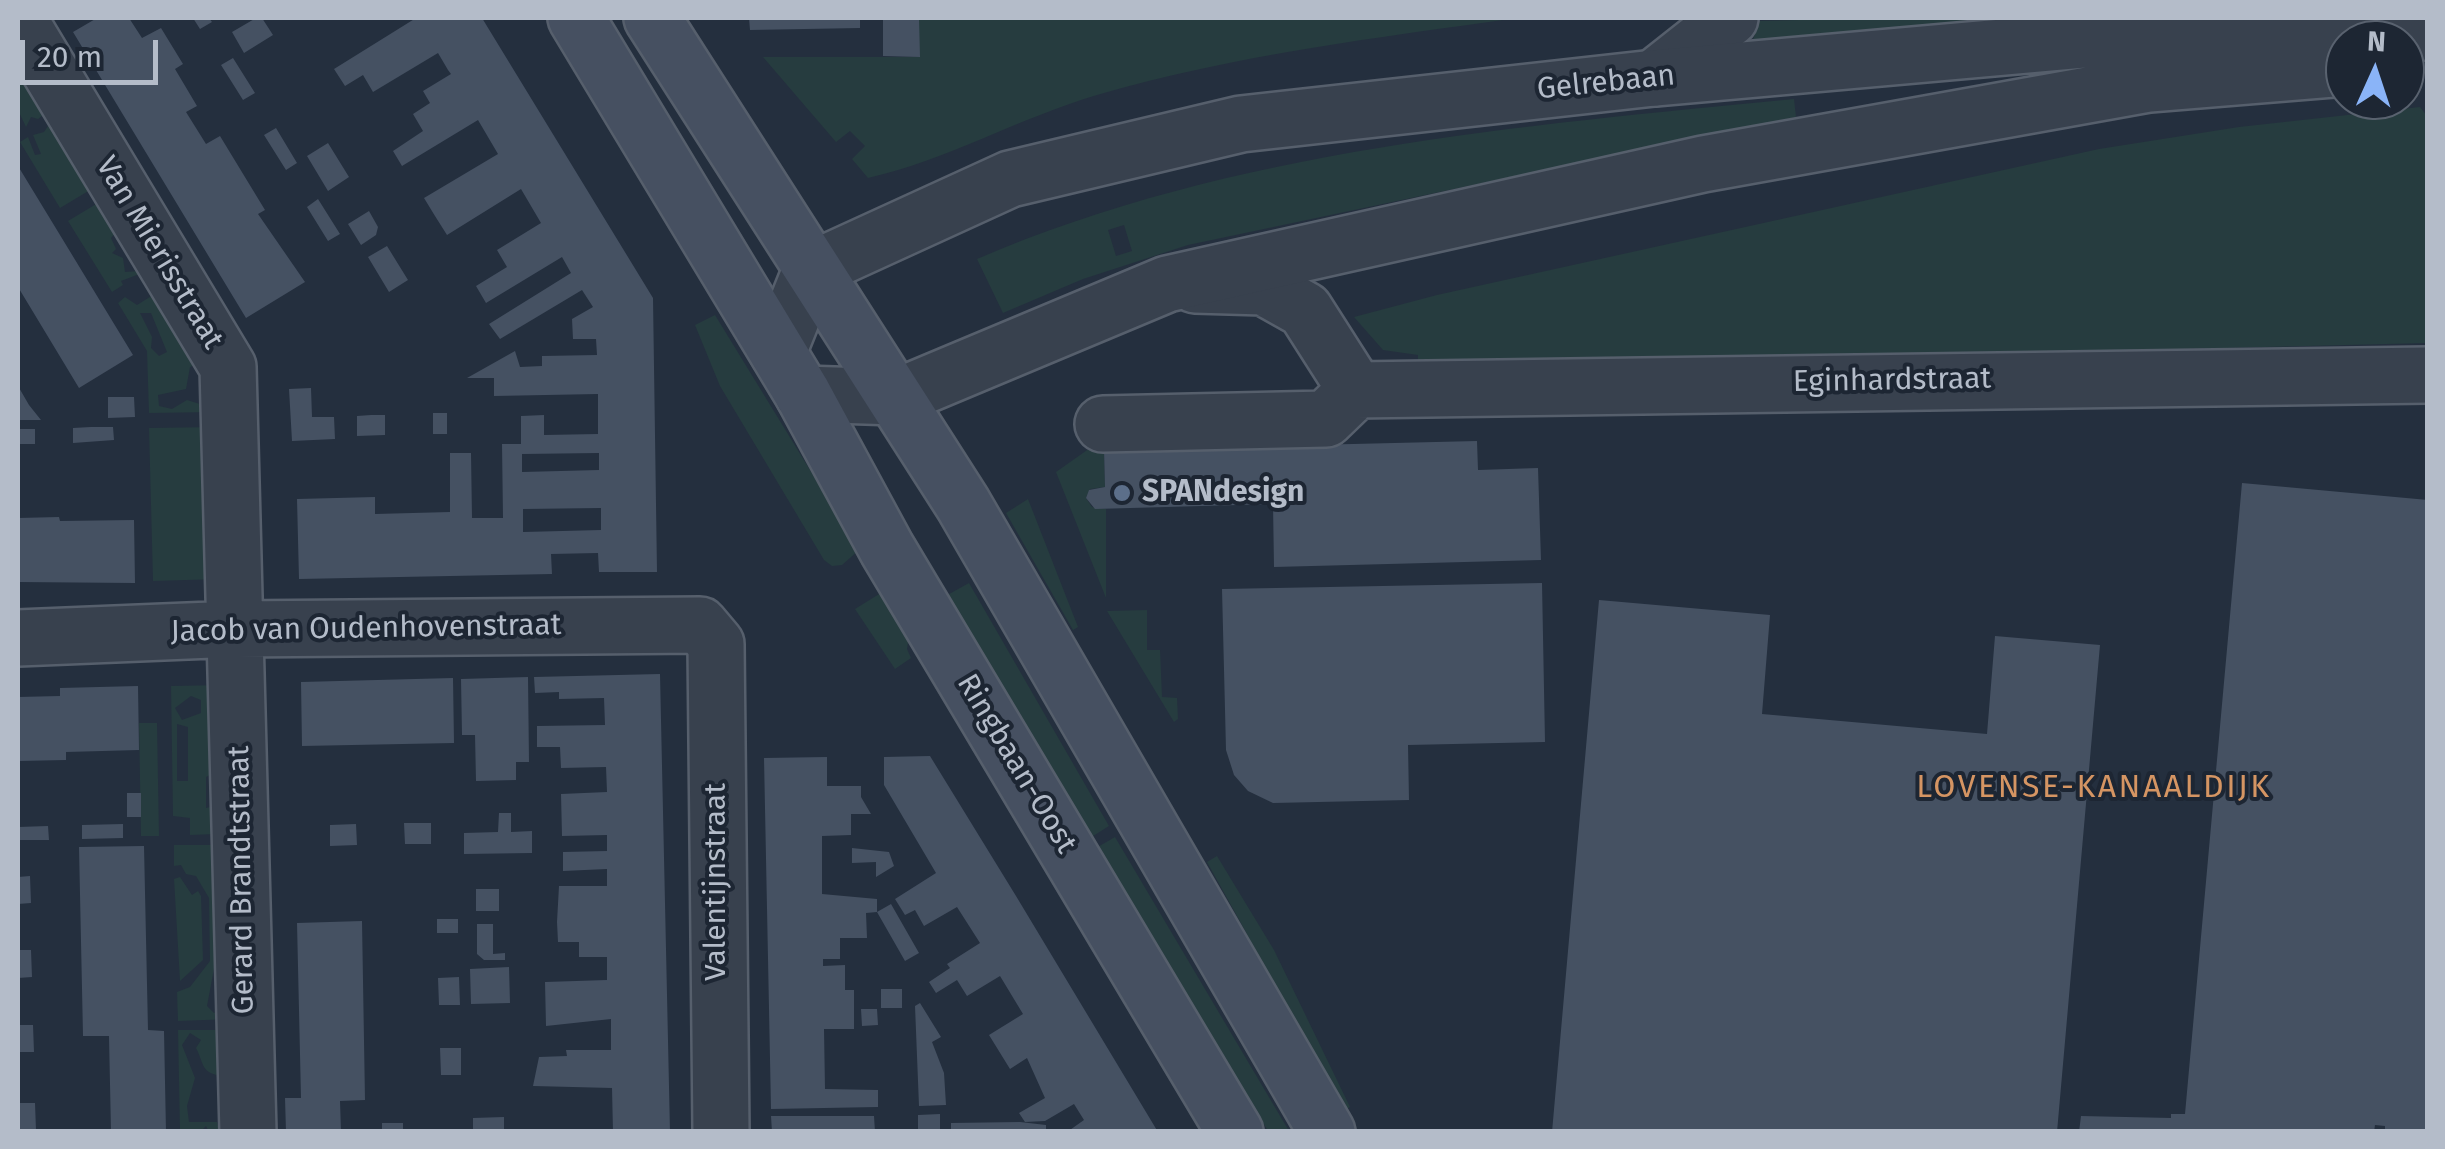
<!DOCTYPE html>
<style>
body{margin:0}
#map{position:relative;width:2445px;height:1149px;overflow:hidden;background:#242f3e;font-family:"Fira Sans",sans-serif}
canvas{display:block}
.frame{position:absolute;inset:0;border:20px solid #b4bcc9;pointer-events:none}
.north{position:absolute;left:2325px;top:20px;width:100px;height:100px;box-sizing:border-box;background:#1d2633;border:2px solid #59626f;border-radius:50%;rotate:3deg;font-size:28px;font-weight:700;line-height:40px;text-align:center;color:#b4bcc9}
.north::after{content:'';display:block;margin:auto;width:35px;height:45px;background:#8ab4f8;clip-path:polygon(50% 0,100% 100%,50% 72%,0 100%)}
.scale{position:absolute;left:20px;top:40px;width:138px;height:45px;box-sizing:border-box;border:5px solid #b4bcc9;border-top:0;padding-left:12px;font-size:30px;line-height:35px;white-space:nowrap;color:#b4bcc9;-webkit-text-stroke:8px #1d2633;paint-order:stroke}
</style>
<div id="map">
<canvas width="2445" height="1149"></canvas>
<div class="frame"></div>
<div class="north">N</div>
<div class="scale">20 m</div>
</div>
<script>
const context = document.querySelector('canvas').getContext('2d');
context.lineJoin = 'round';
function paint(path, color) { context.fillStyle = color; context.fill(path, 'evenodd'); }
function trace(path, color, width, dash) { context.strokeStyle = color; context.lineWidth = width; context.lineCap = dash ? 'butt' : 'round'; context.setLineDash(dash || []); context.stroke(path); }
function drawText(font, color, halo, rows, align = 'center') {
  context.font = font + ' "Fira Sans",sans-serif'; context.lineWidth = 8; context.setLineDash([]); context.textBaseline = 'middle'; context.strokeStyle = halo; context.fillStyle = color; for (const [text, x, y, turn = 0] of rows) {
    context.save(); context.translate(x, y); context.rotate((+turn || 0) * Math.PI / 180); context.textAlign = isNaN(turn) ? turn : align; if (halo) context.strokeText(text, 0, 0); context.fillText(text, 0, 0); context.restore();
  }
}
paint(new Path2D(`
 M919,18H1517C1376,38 1234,55 1097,95C1019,118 947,160 868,178L852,159L865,146L850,131L836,142L763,57H919Z
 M1875,18H2085L1900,32L1880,28V34L1752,43L1759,21Z
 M18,48L53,107L38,119L31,117L26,127L18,110V74L22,70Z
 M1794,99L1796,117L1188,245L1083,279L1003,313L977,259C1233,149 1519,126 1794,99ZM1124,225L1132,251L1116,256L1108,230Z
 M2420,107L2427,116V343L1418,368V355L1383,350L1354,317L1437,295L2099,149L2239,127Z
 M50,123L100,184L60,208L20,142L28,137L35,155L41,154L33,135L44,132Z
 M108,197L142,273L121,281L123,285L112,292L68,221ZM119,229L140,271L125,272L123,258L112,253L116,249L111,238Z
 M153,295L211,366L216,412L149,413L147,351L118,303L125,297L137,305ZM140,313H151L167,352L159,356L151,348L152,337ZM197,364L208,396L203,405L187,400L172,409L159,406L158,395L186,389L190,367Z
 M715,315L859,550L842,565L832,566L824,560L720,386L695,325Z
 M217,427L220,579L153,581L149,428Z
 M1090,448L1104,450L1105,487L1090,489L1086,498L1092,507L1106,509V598L1056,472Z
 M1028,499L1078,627L1073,630L1006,513Z
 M969,583L1109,826L1090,838L942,598Z
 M884,591L909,636L907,649L911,658L895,669L855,609Z
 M1147,610V650H1160L1162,697L1177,698L1178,719L1174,722L1107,611Z
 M224,685L212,774L206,777V808L216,806V834L190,835V818L173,816L171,686ZM191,696L201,700V713L182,720L175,708ZM177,724L188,727V781H177Z
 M139,723H157L159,836H141Z
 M1115,837L1289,1131H1268L1096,848Z
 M174,845H227L232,1019L178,1021L177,992L190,987L210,961L209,898L196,876L186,874L181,865L174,866ZM216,958L224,1007L214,1013L207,1006Z
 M1217,856L1274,950L1350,1107L1333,1118L1247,934L1207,862Z
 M180,877L192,895L198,891L201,896L203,960L180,981L174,879Z
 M178,1030H232L234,1131L208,1130L206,1126L201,1131H180ZM190,1033L201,1040L196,1048C205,1065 200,1073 223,1076L227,1131L219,1130L217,1122H189L187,1106L195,1078L182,1045Z`), '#263c3f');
paint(new Path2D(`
 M97,18H129L142,38L161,28L183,64L175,69L197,106L186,112L206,144L220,136L265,210L258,214L305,282L246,318L73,32Z
 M193,18H209L212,22L200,29Z
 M256,18H262L273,35L244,53L232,32Z
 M416,18H482L653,298L657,572H599L598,553L551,554L552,574L299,579L297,499L375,497V514L450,512V453H471L472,518H503L502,444H521V416L544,415V435L598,434V394L494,396V378H467L515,351L520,367L542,366V356L597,355L596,339H573L572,319L593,307L582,290L500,339L489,324L571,273L562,257L486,303L476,286L507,267L497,250L541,223L521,189L447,235L435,216L424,198L498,154L478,120L402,166L393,151L423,131L413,114L430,103L423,91L451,74L448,70L438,53L373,92L363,75L345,86L334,69ZM599,453V470L522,472V454ZM601,508V530L523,532V509Z
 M749,18H860V28L750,30Z
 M883,18H919L920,57L883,56Z
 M233,58L255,93L243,100L221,65Z
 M276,128L297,163L286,170L264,135Z
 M328,143L349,177L328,191L307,156Z
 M18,166L133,355L79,388L18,287Z
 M318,199L340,234L328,241L307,207Z
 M369,211L378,227L376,235L361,245L348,224Z
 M387,246L408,280L389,292L368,257Z
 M18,386L29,405L41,420H18Z
 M311,388L312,417H334L335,439L292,441L289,389Z
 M108,397H134L135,417L108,418Z
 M433,413H447V434H433Z
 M371,415H385V435L357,436V416Z
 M91,427H113L114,440L73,443V428Z
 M18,429H35V444H18Z
 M1477,441L1478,470L1538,468L1541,560L1274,567L1273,504L1095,509L1086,498L1089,490L1105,487L1104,450Z
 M2242,483L2428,500V1132H2385V1126L2375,1125L2374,1132H2079L2081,1116L2171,1118V1114H2185Z
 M59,517L60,521L134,520L135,583L18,582V518Z
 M1542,583L1545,742L1408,745L1409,800L1273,803L1248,791L1234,775L1226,750L1222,589Z
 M1599,600L1770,615L1762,714L1987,734L1995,636L2100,645L2057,1132H1552Z
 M660,674L670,1132H613L612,1088L533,1086L539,1057L567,1056L566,1050H611V1019L546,1026L545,982L607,980V957H579V942H558L557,922L559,886H607V869L563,871V852L607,851V835L562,836L561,794L607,792L606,767L561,768L560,747H537V726L605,725L604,698L559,699V692L535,693L534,677Z
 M528,677L529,762H516V780L476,781L475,735H462L461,679Z
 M453,678L454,743L302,746L301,682Z
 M138,686L139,750L66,752V760L18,761V697L60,696V688Z
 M930,756L1016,896L1158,1132H1067L1084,1120L1074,1104L1045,1121L1025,1122L1019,1113L1045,1098L1027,1058L1010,1069L989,1035L1023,1014L1000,976L967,996L957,980L936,993L929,982L950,968L947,964L980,943L957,907L924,926L915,910L905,915L895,899L936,873L884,785V757Z
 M827,757V786H861V797L871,814H851V835L822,836V894L877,899V912L866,913L867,938H840V959H823V966L845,965V990H854V1029H824L825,1089L878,1090V1107L771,1109L764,758Z
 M127,793H141V817H127Z
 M499,813H511V832L532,831V853L464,854V833L498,832Z
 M404,823H431V844H405Z
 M123,824V838L82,839V825Z
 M356,824L357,845L330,846V825Z
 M48,826L49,840H18V827Z
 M144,846L148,1030L164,1031L166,1132H111L109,1036H83L79,847Z
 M852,848L889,852L894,866L876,877V862L852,863Z
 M30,876L31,903L18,904V877Z
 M476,889H499V911H476Z
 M891,904L919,953L905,961L877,912Z
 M437,919H458V933H437Z
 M362,921L365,1100L340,1101L341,1132H286L285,1098H301L297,923Z
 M477,924H493V954L505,953V960H484L477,954Z
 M18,950H31L32,977L18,978Z
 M509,967L510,1003L471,1004L470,969Z
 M459,977L460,1005H439L438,978Z
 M881,989H902V1008H881Z
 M920,1003L941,1037L932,1042L944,1073L946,1105L919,1106L915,1006Z
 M861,1009H877L878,1025L862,1026Z
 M18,1025H33L34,1052H18Z
 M440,1048H461V1075H441Z
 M18,1103H35L36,1130H18Z
 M940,1114V1132H918V1115Z
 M771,1116H874L875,1132H772Z
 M504,1117V1132H473V1118Z
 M1020,1122L1046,1125V1132H951V1123Z
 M382,1123H403V1132H382Z`), '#455162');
const minor = new Path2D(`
 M18,18L228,367L248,1132
 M1654,78L1730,18
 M1195,285L1264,287L1305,310L1356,390
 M1103,424L1326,419L1356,390L2428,375
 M18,638L236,629L700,625L716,644L721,1132`);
const tertiary = new Path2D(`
 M778,352L811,270L1010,179L1241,124L1654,78L2094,39L2428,32
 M803,394L897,397L1167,284L1703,164L2149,84L2345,68`);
const secondary = new Path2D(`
 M576,18L803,394L887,549L1235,1132
 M652,18L963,504L1327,1132`);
trace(minor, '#565f6c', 60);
trace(tertiary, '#565f6c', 60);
trace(secondary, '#565f6c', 60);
trace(minor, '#38414e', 55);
trace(tertiary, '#38414e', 55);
trace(secondary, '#465061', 55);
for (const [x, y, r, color] of [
 [1122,493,10,"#5c6f8a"]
]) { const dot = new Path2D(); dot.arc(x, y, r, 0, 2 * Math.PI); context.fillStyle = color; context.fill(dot); trace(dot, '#1d2633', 4); }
drawText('30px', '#b4bcc9', '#1d2633', [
 ["Gelrebaan",1606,83,-6],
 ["Van Mierisstraat",159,253,59],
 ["Eginhardstraat",1892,381,-1],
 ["Jacob van Oudenhovenstraat",366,629,-1],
 ["Ringbaan-Oost",1016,764,59],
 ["Gerard Brandtstraat",242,880,-91],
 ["Valentijnstraat",717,882,-90]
]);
drawText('bold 30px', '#b4bcc9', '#1d2633', [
 ["SPANdesign",1142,493]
], 'left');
context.letterSpacing = '2.5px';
drawText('32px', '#d59563', '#1d2633', [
 ["LOVENSE-KANAALDIJK",2094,788]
]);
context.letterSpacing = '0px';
</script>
